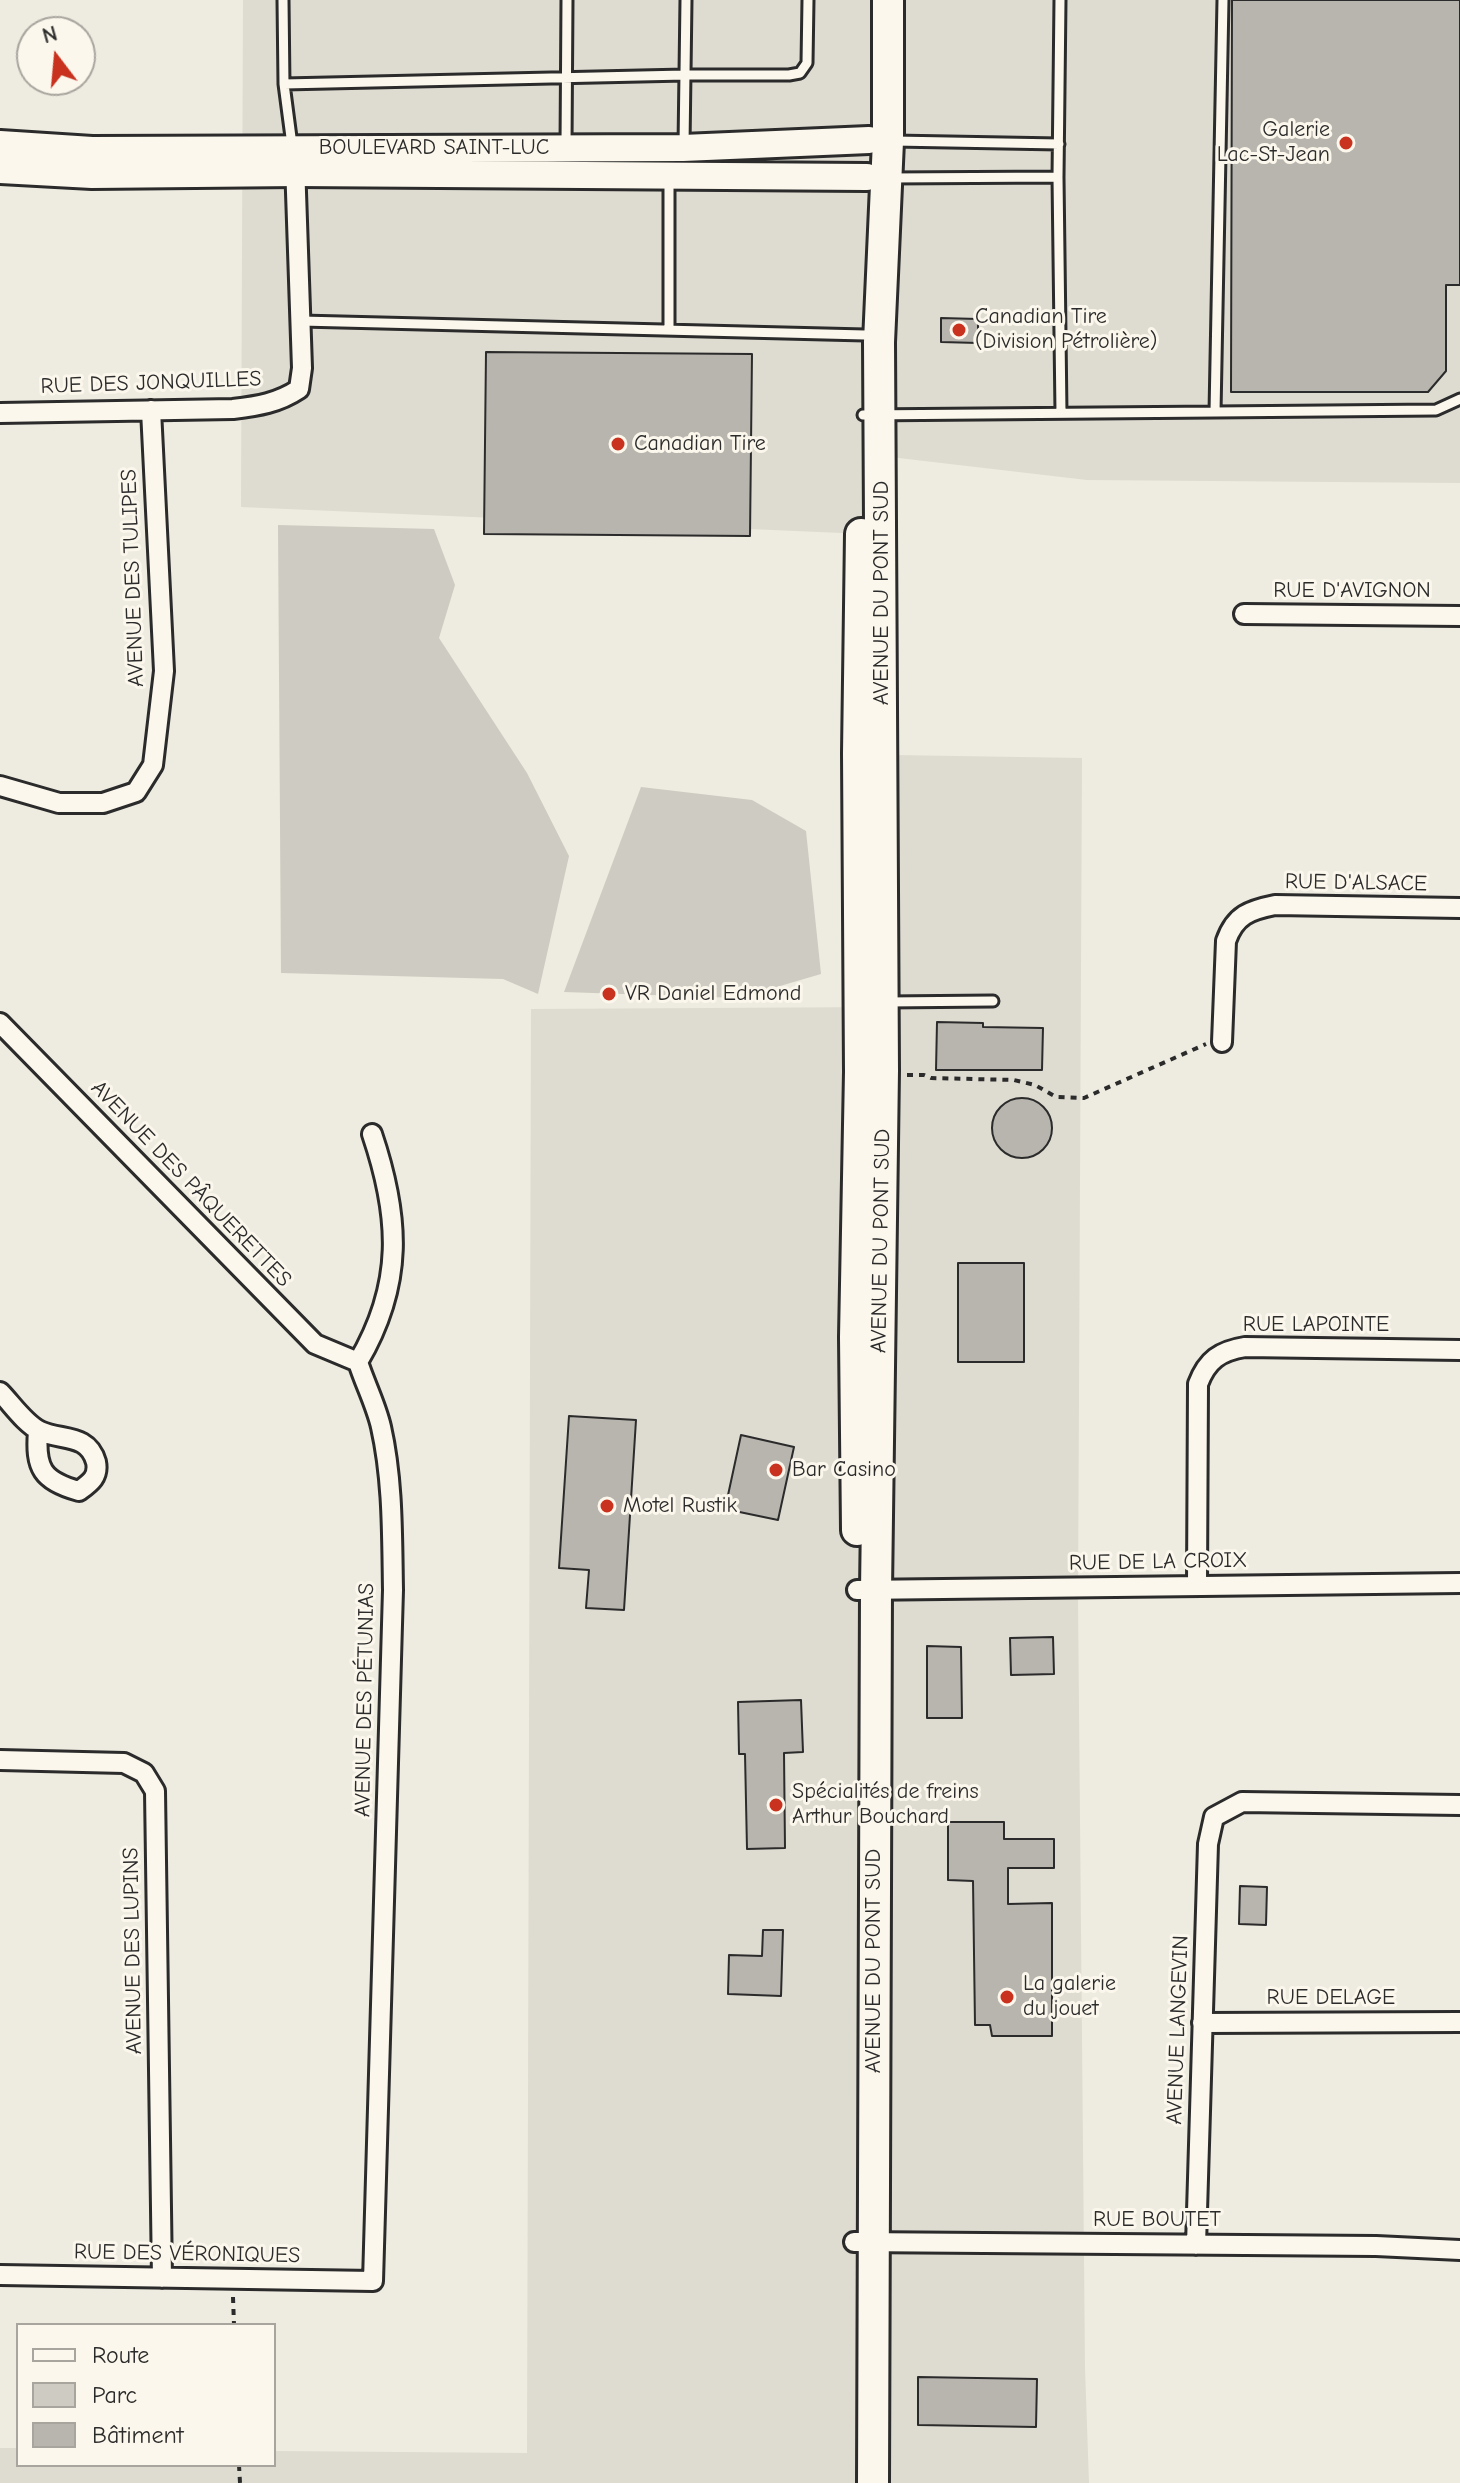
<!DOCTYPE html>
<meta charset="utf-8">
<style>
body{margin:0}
#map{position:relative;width:1460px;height:2483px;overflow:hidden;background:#eeebe0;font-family:"Comic Neue",sans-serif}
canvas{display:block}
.legend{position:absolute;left:16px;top:2323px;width:260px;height:144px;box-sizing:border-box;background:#fbf7ec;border:2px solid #a8a59f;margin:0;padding:10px 14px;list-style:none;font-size:24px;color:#2b2b2b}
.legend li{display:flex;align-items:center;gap:16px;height:40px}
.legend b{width:40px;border:2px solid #a8a59f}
.north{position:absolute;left:16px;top:16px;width:80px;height:80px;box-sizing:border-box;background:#fbf7ec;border:2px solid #a8a59f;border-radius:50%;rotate:344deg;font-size:22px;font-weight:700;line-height:32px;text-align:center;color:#2b2b2b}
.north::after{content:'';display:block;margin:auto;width:28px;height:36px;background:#c8321e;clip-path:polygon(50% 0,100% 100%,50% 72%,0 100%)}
</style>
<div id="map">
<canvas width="1460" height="2483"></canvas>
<ul class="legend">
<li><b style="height:10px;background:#fbf7ec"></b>Route</li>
<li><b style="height:22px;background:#cecbc2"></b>Parc</li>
<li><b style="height:22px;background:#b8b5ae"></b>Bâtiment</li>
</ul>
<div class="north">N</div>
</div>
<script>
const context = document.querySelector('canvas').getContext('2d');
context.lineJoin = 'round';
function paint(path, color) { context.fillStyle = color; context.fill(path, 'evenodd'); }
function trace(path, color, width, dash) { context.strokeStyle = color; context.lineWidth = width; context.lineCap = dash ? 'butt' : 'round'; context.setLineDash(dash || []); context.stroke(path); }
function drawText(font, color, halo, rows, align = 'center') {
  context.font = font + ' "Comic Neue",sans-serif'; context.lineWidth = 6; context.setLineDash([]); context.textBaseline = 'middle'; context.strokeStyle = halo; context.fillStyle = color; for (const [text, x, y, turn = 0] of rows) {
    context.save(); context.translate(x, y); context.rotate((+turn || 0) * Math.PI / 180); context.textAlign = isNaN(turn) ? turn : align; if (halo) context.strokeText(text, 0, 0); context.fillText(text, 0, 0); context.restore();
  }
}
paint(new Path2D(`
 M243,0H1460V483L1087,480L890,457L888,535L241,507Z
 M893,755L1082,758L1078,1600L1085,2369L1089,2483H0V2448H18V2465H274V2451L527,2453L531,1009L889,1007Z`), '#dedbd1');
paint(new Path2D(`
 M278,525L434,529L455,585L439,638L527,773L569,856L538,994L503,979L281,973Z
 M641,787L752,800L806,831L821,974L739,998L564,992Z`), '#cecbc2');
const building = new Path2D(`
 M1232,0H1460V285H1446V371L1428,392H1231Z
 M941,318L978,319V343L941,342Z
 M486,352L752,354L750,536L484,534Z
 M937,1022L983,1023V1027L1043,1028L1042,1070H936Z
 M992 1128a30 30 0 1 1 60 0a30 30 0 1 1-60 0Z
 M958,1263H1024V1362H958Z
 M569,1416L636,1420L624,1610L586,1608L589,1570L559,1568Z
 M741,1435L794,1447L778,1520L725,1509Z
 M1053,1637L1054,1674L1011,1675L1010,1638Z
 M927,1646L961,1647L962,1718H927Z
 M801,1700L803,1752L784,1753L785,1848L747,1849L745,1754H739L738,1702Z
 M948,1822H1004V1839H1054V1868H1008V1904L1052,1903V2036H992L990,2025H975L973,1881L948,1880Z
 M1240,1886L1267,1887L1266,1925L1239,1924Z
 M763,1930H783L781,1996L728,1994L729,1955L762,1956Z
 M918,2377L1037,2379L1036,2427L918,2425Z`);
paint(building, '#b8b5ae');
trace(building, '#2b2b2b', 2);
const lane = new Path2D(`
 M283,0L284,84
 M1060,0L1058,177L1061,413
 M894,141L1059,144
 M292,145L284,84L685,75H789L800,73L807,63L808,0
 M566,145L567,0
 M684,145L686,0
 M669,178V328
 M890,178L1058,177
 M301,321L865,335
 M1215,412L1436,410L1460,399
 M863,415L1215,412L1223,0
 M886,1002L993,1001`);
const street = new Path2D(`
 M0,413L233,409C258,406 278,403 299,389L302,368L295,163
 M1244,614L1460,616
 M0,786L59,803H103L136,792L153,765L164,671L151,410
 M0,1023L315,1344L358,1362
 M1222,1042L1226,941C1235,915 1250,910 1275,905L1460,908
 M0,1392C11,1403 25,1424 40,1431C61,1441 88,1433 96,1462C99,1477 90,1483 79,1491C42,1481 35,1468 38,1431
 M1197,1584L1198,1384C1207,1360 1220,1351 1245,1347L1460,1350
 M857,1590L1460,1583
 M0,1760L124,1763L144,1773L155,1791L162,2278
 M1202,2023L1460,2022
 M854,2242L1376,2246L1460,2250
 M1196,2245L1208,1844L1214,1817L1242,1802L1460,1805
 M0,2275L373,2281L393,1590C392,1536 393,1480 381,1427C376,1405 365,1384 358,1362C404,1284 400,1217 372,1134`);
const secondary = new Path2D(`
 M0,144L92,150L683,148L869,140
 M0,170L92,175L297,173L867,177`);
const primary = new Path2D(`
 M857,1530L855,1337L860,1072L858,753L861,534
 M873,2483L876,1590L883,1070L879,342L888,141V0`);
trace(lane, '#2b2b2b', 15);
trace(street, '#2b2b2b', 24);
trace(secondary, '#2b2b2b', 32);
trace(primary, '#2b2b2b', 36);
trace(new Path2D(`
 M907,1075H924L931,1078L1014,1080L1035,1085L1056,1097L1084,1098L1206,1044
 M233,2297L234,2325
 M239,2465L240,2483`), '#2b2b2b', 4, [6, 6]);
trace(lane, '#fbf7ec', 9);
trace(street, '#fbf7ec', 18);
trace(secondary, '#fbf7ec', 26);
trace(primary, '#fbf7ec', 30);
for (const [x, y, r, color] of [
 [1346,143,8,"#c8321e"],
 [959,330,8,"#c8321e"],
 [618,444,8,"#c8321e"],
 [609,994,8,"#c8321e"],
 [776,1470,8,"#c8321e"],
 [607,1506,8,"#c8321e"],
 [776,1805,8,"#c8321e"],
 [1007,1997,8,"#c8321e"]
]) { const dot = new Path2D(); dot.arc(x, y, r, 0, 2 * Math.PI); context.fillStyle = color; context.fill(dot); trace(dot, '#fbf7ec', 3); }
drawText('22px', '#2b2b2b', '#fbf7ec', [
 ["Galerie",1330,130,"right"],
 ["Lac-St-Jean",1330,155,"right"],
 ["Canadian Tire",975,317],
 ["(Division Pétrolière)",975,342],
 ["Canadian Tire",634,444],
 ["VR Daniel Edmond",625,994],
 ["Bar Casino",792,1470],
 ["Motel Rustik",623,1506],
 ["Spécialités de freins",792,1792],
 ["Arthur Bouchard",792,1817],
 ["La galerie",1023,1984],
 ["du jouet",1023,2009]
], 'left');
drawText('22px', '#2b2b2b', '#fbf7ec', [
 ["BOULEVARD SAINT-LUC",434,148],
 ["RUE DES JONQUILLES",151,383,-2],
 ["AVENUE DES TULIPES",133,578,-92],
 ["RUE D'AVIGNON",1352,591],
 ["AVENUE DU PONT SUD",882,593,-90],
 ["RUE D'ALSACE",1356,883,1],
 ["AVENUE DES PÂQUERETTES",191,1184,46],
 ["AVENUE DU PONT SUD",881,1241,-89],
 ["RUE LAPOINTE",1316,1325],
 ["RUE DE LA CROIX",1158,1562,-1],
 ["AVENUE DES PÉTUNIAS",365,1700,-89],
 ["AVENUE DES LUPINS",133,1951,-91],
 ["AVENUE DU PONT SUD",874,1961,-90],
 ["RUE DELAGE",1331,1998],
 ["AVENUE LANGEVIN",1178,2030,-88],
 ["RUE BOUTET",1157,2220],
 ["RUE DES VÉRONIQUES",187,2254,1]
]);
</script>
